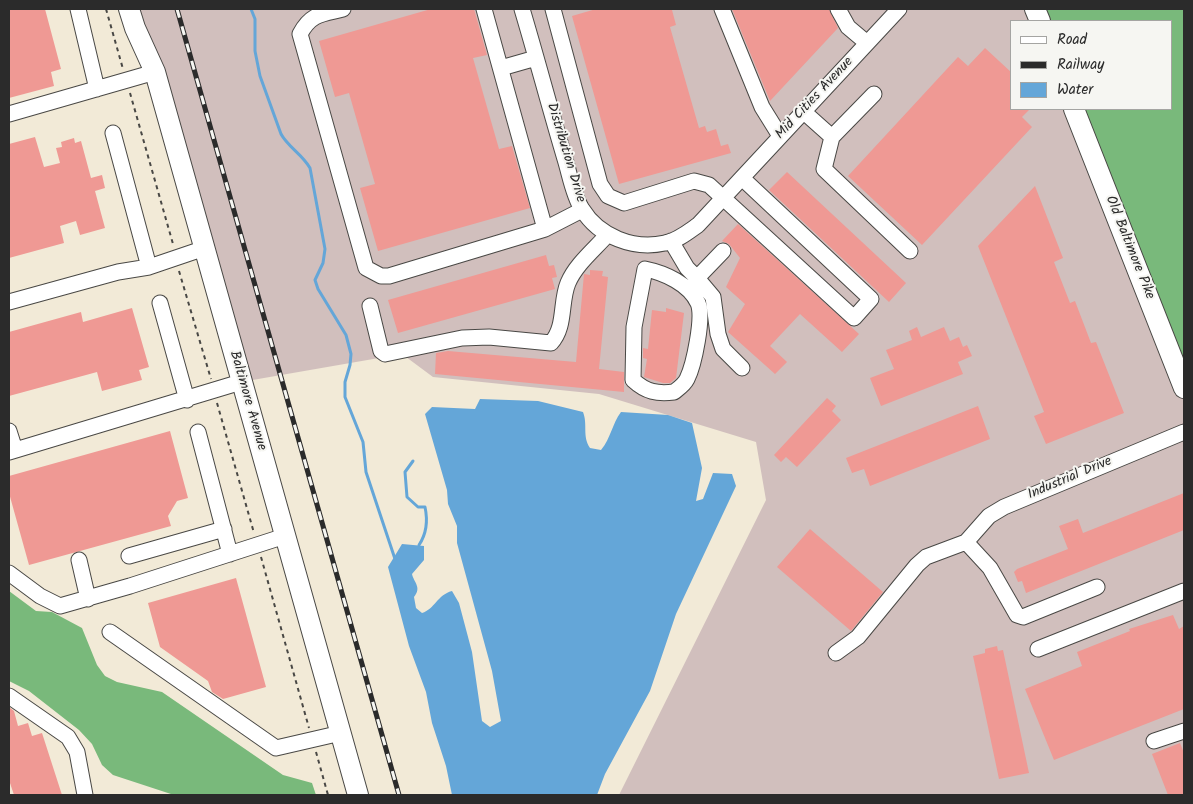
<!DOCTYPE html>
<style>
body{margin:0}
#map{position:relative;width:1193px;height:804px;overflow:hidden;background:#f2ead7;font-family:Kalam,sans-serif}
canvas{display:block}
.frame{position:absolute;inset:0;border:10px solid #2b2b2b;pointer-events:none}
.legend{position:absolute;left:1010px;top:20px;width:162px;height:90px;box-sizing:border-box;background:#f6f6f2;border:1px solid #a5a5a2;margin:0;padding:6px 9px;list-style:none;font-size:15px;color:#2b2b2b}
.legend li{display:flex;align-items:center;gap:10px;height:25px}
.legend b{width:25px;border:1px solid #a5a5a2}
</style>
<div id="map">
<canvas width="1193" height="804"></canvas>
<div class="frame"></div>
<ul class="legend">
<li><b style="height:6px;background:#fff"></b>Road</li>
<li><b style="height:6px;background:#2b2b2b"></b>Railway</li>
<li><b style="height:14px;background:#64a6d8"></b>Water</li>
</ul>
</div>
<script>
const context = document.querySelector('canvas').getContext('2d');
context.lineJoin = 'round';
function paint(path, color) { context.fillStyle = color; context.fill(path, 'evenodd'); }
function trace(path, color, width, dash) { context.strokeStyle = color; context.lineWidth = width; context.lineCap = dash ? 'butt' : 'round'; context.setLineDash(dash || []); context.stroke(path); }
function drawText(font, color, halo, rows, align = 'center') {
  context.font = font + ' Kalam,sans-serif'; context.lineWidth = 4; context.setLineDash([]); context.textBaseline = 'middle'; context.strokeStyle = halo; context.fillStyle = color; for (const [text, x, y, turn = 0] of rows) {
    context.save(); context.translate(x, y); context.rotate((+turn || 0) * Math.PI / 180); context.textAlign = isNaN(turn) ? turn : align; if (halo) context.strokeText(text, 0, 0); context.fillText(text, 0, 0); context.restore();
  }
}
paint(new Path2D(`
 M133,9H1037L1041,21H1012V109H1076L1184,385V795H619L766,500L756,442L599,394L433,377L402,354L241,382Z`), '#d1bfbd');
paint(new Path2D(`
 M1036,9H1184V386L1075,109H1172V21H1041Z
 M9,591L36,611L52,612L82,628L97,665L105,676L117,682L162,692L283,775L312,783L316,795H174L113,775L102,765L92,744L79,730L29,691L9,681Z`), '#79b97b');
paint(new Path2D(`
 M480,399L538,401L583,412C588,425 582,436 590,448L601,450C611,438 612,424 621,412L668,415L692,423L702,468L696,501L703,499L713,473L732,474L736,486L676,614L650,691L605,774L597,795H452L446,766L432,723L426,692L409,646L388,567L402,544L424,546V560L412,574C414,583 422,587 414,597L416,608L422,613C435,609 437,595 452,591L459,603L472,652L482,721L490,727L501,721L492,671L457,543V526L448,504L447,490L425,414L432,407L475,409Z`), '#64a6d8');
trace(new Path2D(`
 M251,9L255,19V51L260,76L281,134C288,147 302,154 310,168L325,249L323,263L315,280L318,289L346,335L351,354L350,365L345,382V397L363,442L366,472L395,559
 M413,461L405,472L407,497L418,507H425C428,521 427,533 419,545`), '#64a6d8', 3);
paint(new Path2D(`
 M9,9H45L61,69L51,72L54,86L9,98Z
 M431,9H474L487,55L473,58L499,149L512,146L530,208L378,251L360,188L375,184L349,93L335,97L319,41Z
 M596,9L672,10L676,25L670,27L699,128L705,126L707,132L716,129L721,146L728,144L731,153L619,184L572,16Z
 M732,9H829L838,28L770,101Z
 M985,48L1012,73V109H1030L1022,117L1032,127L922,245L848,176L958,57L968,66Z
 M35,137L44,167L60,163L56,148L62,147L61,142L74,138L75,143L81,141L91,178L102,175L105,188L95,191L105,228L80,235L76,221L60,226L64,243L9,258V144Z
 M787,172L906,283L889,302L769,190Z
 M1035,186L1063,258L1054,262L1070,303L1075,301L1091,343L1096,342L1124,413L1046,444L1034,416L1044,412L978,246Z
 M738,224L859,334L842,352L800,314L770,346L787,362L775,374L728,332L745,304L726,287L740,258L729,244L722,241Z
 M546,255L549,266L554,265L557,277L552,278L555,289L398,333L388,300Z
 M590,270L603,271L602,276L608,277L599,369L624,372V392L435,374L436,353L448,351L576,362L584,274L590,275Z
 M132,308L149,367L139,370L142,380L102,391L97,372L9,396V332L81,312L83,322Z
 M666,308L684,313L676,378L670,383H663L644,377L647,359L643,358V348L648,349L652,310L666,312Z
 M917,327L921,337L944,327L950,341L959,337L963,347L967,345L972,356L958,362L963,374L881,406L870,378L894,369L886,350L912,340L909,331Z
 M827,398L836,406L832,411L841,420L797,467L786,457L781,462L774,455Z
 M978,406L990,439L870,486L864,469L852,473L846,458Z
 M170,431L188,498L177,501L168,516L171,526L29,565L9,493V476Z
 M1184,493V530L1026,593L1022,581L1018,582L1014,572L1017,569L1068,549L1059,526L1078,519L1083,533Z
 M810,529L883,592L851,631L777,567Z
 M236,578L266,687L223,699L212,692L208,681L160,647L148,603Z
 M1173,615L1179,629L1184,626V709L1054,760L1025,689L1082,666L1077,652L1130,631L1129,629Z
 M997,646L998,651L1003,650L1029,773L999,779L973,656L985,653V649Z
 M9,707L14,711L18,726L28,723L32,736L42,733L62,795H14L9,780Z
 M1180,743L1184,753V795H1168L1152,754Z`), '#ef9994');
const minor = new Path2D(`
 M78,9L97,89
 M343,9C323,14 311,13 300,34L366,268L381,276H389L545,229L582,210
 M484,9L545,229
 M522,9C537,59 550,109 565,159C570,175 573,195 582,209C599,237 634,250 665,243C677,241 688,232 698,225L899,9
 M553,9L600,184L608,196L624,203L694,181L709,185L854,318L871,299L742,178
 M722,9L762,107L780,136
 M838,9L848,27L867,43
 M501,68L536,58
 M804,112L832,137L824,169L910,251
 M9,114L155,72
 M113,133L149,267
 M832,137L874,94
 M671,241L687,268L697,278L723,251
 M645,269C665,273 689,284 698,303C704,317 694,365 687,379C684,385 679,388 674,392C657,394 646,392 633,380L634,327Z
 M697,278L713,297L718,334L723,349L742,368
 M9,302L118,272L149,267L205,248
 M160,303L187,400
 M370,306L381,351L385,354L462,338L489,337L551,343C566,327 560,302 568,283C576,264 595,249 608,234
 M9,431L15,450
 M198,432L230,554
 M9,452L241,382
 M966,542L989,516L1004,507L1184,432
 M966,542L990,568L1017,615L1023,617L1097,587
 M129,556L224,529
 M79,560L88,599
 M9,573L40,596L60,606L130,586L285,536
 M110,632L276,748L341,733
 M1038,649L1184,591
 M836,653L858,637L917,565L926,557L966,542
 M9,696L68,737L77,752L85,795
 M1154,741L1184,731`);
const major = new Path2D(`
 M129,9L135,28L155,72L358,795
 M1035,9L1040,21
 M1074,109L1184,388`);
trace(minor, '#494845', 17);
trace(major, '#494845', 22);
trace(new Path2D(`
 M106,9L123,69
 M130,93L173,244
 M179,271L211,379
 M217,403L254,533
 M261,557L309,728
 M316,752L328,795`), '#494845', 2, [4, 4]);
trace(minor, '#fff', 15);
trace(major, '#fff', 20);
const rail = new Path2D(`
 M177,9L399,795`);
trace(rail, '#2b2b2b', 5);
trace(rail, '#f6f6f2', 3, [9]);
drawText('14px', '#2b2b2b', '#f6f6f2', [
 ["Mid Cities Avenue",815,99,-47],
 ["Distribution Drive",565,153,73],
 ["Old Baltimore Pike",1129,248,68],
 ["Baltimore Avenue",247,401,74],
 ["Industrial Drive",1070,479,-23]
]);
</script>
